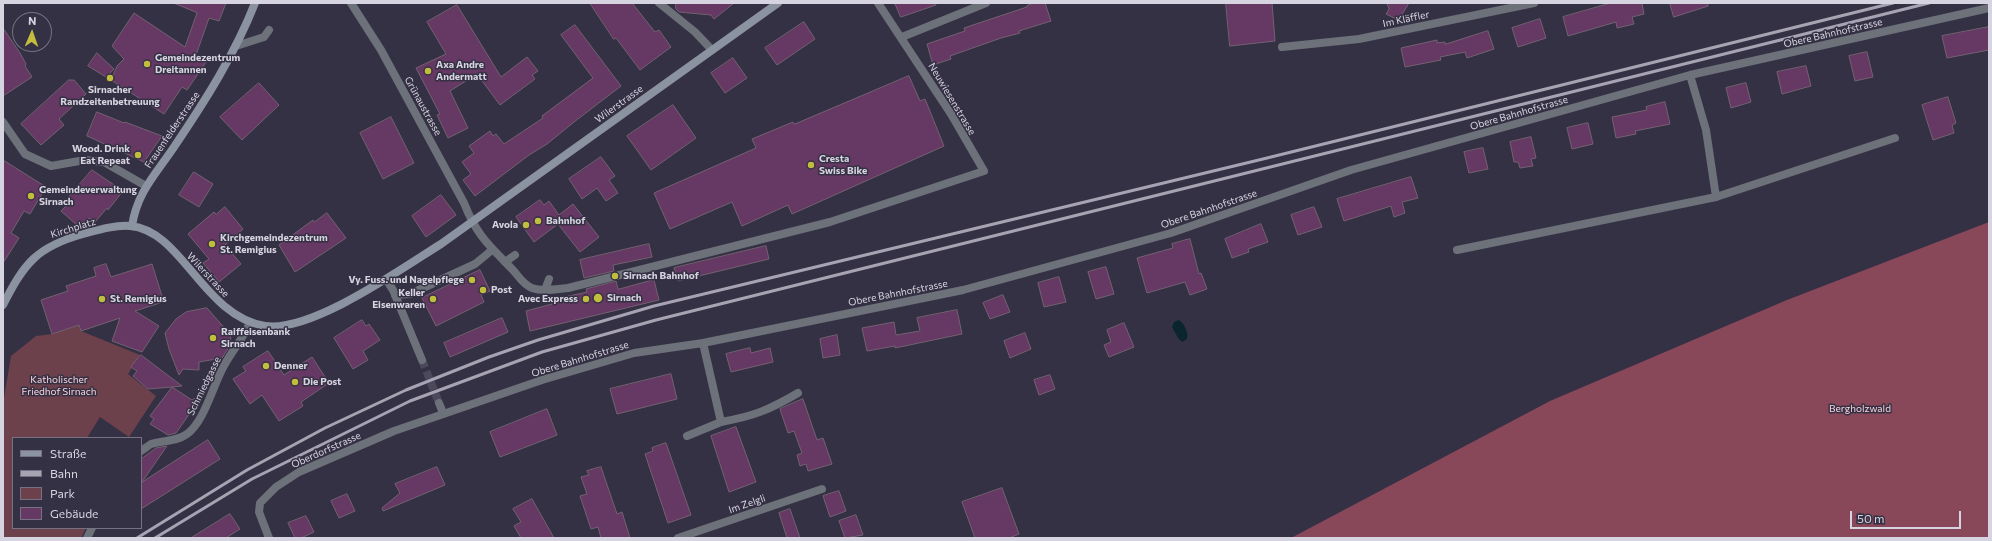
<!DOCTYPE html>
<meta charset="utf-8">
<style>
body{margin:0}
#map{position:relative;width:1992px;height:541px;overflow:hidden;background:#353144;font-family:Commissioner,sans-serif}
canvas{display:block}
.frame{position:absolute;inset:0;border:4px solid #d7d4e1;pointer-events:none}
.legend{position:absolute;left:12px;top:437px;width:130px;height:92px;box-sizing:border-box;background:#353144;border:1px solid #767283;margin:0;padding:5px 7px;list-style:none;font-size:12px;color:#d7d4e1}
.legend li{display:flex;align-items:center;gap:8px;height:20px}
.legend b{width:20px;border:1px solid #767283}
.north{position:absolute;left:12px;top:12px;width:40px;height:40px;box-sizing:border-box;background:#353144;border:1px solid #767283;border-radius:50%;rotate:2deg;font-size:11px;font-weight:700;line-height:16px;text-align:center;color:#d7d4e1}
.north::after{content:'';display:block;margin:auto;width:14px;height:18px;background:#c3bd3e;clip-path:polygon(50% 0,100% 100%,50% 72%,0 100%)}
.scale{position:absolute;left:1850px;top:511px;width:111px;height:18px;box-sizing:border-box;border:2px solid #d7d4e1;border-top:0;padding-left:5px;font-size:12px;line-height:14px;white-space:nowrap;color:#d7d4e1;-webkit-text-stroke:3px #353144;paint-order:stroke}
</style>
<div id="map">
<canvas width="1992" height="541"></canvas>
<div class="frame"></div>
<ul class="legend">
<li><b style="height:5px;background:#8b93a1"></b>Straße</li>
<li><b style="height:5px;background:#a7a3b2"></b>Bahn</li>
<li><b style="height:11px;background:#6c414c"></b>Park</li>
<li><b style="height:11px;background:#663864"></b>Gebäude</li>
</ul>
<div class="north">N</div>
<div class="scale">50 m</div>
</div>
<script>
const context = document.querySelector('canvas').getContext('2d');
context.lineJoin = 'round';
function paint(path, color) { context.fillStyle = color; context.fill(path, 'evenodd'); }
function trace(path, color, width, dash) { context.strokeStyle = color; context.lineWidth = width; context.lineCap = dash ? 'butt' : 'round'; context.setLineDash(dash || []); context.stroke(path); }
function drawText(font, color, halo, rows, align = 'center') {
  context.font = font + ' Commissioner,sans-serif'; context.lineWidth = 3; context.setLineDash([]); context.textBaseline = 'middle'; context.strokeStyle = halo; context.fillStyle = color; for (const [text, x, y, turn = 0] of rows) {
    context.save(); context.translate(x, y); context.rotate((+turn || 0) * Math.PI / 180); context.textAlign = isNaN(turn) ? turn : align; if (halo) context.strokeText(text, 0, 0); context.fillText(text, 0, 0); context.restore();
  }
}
paint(new Path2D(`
 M79,325L81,331L140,355L128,374L156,396L129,437L100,417L87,438H13V528H86L81,538H3L4,398L11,356L36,336L52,334Z`), '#6c414c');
paint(new Path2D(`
 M1989,222V538H1291L1550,401L1787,300Z`), '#89485a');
paint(new Path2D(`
 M1179,320C1184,323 1189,333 1187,339L1182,342L1178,338L1172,327L1174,322Z`), '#0b252e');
const building = new Path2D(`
 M174,3H226L219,21L209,18L196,55L206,62L187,90L182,87L164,114L111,80L117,66L124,59L112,46L134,13L185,47L197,13Z
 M590,3H632L655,32L659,30L671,47L640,70L616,38L614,39Z
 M676,3H734L714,19L711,15L679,12L676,9Z
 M895,3H935L936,5L901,17Z
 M1034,3H1045L1051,21L1019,31L1020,33L1001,38L950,56L951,59L933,65L927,44L965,31L964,28L1027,7V6Z
 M1226,3H1272L1275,41L1230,46Z
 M1387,3H1409L1401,16L1394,18L1386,14L1389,9Z
 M1611,3H1642L1644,14L1632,17L1634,24L1617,28L1616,22L1568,36L1563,17Z
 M1670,3H1708V6L1674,17Z
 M457,5L501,77L527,57L538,71L532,75L535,79L500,105L477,74L450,91L468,128L448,138L437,115L440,114L416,68L446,54L427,22Z
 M1540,19L1546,38L1518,47L1512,28Z
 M804,22L815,39L777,65L765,48Z
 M575,25L621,86L574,122L547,144L529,155L475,196L463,180L471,174L462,162L474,153L469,146L490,131L493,136L496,134L504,144L543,118L542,116L593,78L561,35Z
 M1989,27V50L1947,58L1942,36Z
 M3,28L20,53L26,64L25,66L32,77L3,96Z
 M1488,31L1494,49L1467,58L1465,52L1440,57L1441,60L1405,67L1401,48L1437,40V43L1445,42V44Z
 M1867,52L1873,77L1855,81L1849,56Z
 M97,53L114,69L106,77L88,66Z
 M733,58L747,78L725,93L711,73Z
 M1806,66L1811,86L1782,94L1777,72Z
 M909,76L920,101L925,99L944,146L792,214L788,205L742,226L732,202L670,229L654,193L756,148L752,139L793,122L794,124Z
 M69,80H74L86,94L59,119L64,125L41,145L21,124Z
 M259,83L279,105L242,140L220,117Z
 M1746,83L1751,102L1731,108L1726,88Z
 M1948,97L1956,123L1952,125L1954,133L1933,140L1922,105Z
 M1665,102L1670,124L1635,131L1636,134L1616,138L1612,117L1647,110L1646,107Z
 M673,105L696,138L651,170L627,136Z
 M97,112L124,123L125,122L162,136L144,162L87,136Z
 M391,117L414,163L383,179L360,133Z
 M1588,123L1593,144L1572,149L1567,128Z
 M1531,137L1536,158L1531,159L1533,166L1520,168L1518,162H1514L1510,142Z
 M1483,148L1488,169L1469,173L1464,152Z
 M601,157L615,176L609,180L618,193L606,201L597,188L582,199L569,179Z
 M3,160L46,187L30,214L24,211L11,233L19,238L3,263Z
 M92,170L123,191L108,210L107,208L95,222L89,218L83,225L81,223L78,226L61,211L72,200L69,197Z
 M194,172L213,184L199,207L179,195Z
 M1411,177L1418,198L1402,202L1405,213L1394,217L1391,206L1344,221L1337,199Z
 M441,195L456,215L426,237L412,216Z
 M540,200L544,205L549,201L559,215L573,204L599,237L580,252L558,224L534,242L516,217Z
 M225,207L243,229L225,245L241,264L219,282L203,263L209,259L188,234L214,212L216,214Z
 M1314,207L1322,227L1298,235L1291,215Z
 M327,213L346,238L295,272L279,245L313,220L314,222Z
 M1261,224L1268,242L1248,249L1249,252L1232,258L1225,239Z
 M1190,239L1199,274L1201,273L1207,289L1190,295L1185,282L1147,293L1137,258L1173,248L1172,244Z
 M649,244L652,257L613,265L614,271L584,278L580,260Z
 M766,246L769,259L678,281L674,268Z
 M106,264L111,277L152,264L162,296L158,297L160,303L135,311L159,326L142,352L112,341L120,318L81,331L79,325L52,334L41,300L68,291L66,286L96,276L94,268Z
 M1106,267L1114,294L1096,299L1088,272Z
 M480,270L490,291L481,295L484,302L436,326L422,298Z
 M1059,277L1066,302L1044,307L1038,283Z
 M654,280L659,300L530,331L526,311L552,304L551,300L587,292L586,289L616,281L618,289Z
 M1003,295L1010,312L990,319L983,303Z
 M207,308L227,331L230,330L231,344L222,358L199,362V370L183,369L179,375L169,349L165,333L176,319L186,312Z
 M957,310L962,334L895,348V346L867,351L862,328L894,322L896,335L920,331L917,318Z
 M502,318L508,332L450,357L444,343Z
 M362,320L366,326L369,324L380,340L363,351L368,360L353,369L334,338Z
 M1124,323L1134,347L1109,357L1104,345L1111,342L1107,330Z
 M1025,333L1031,349L1010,358L1004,341Z
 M837,335L840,355L823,358L820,339Z
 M750,348L751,353L770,348L773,362L731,372L726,354Z
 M268,351L284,375L312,357L329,383L301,402L303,406L279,421L262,395L250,404L233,379L246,371L243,367Z
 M141,355L182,386L172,387L192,400L204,393L176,433L168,435L150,424L154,419L150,416L172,387L148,389L133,376L137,371L131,367Z
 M671,374L677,399L617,414L610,389Z
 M1050,375L1055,389L1039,395L1034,380Z
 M803,399L817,440L823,438L832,464L808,471L806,464L800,466L797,455L802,453L794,431L788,433L780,409Z
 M547,409L557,435L500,457L490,432Z
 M736,427L756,482L729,492L711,436Z
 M208,440L220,459L141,509V459L156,448L167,446L142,482Z
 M666,443L691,515L668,523L645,454L653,451L652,448Z
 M437,467L445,485L383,511L382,508L400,493L395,484Z
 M601,467L617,514L622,512L630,538H601L598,527L591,529L580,496L587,494L581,477L589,475L587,471Z
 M1002,488L1019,534L1009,538H975L962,502Z
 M839,491L846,511L830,517L823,496Z
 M347,494L355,511L339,518L331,501Z
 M532,499L554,538H521L514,526L521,522L513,509Z
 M790,509L800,538H787L779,513Z
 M230,514L240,529L226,538H191Z
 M856,515L863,535L845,538L839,521Z
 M306,516L314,532L301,538H295L288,523Z`);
paint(building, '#663864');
trace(building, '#736171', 1);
trace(new Path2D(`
 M422,360L439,403`), '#4d495c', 8, [8, 4]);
trace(new Path2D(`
 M236,46L264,37L269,30
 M505,262L515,255
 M545,290L549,279
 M395,295L410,294L475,264L492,250`), '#6c717a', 8);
trace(new Path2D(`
 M351,3L381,50L464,203C477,236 489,245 512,269C519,276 522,284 532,288C543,292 557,289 568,288L830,222L984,171L951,114L878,3
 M659,3L695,32L712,50
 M902,37L986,3
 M1282,47L1359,39L1534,3
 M1690,75L1706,130L1716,197
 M3,122L25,154L51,166L85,160L104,162L146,186
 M1457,250L1716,197L1895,138
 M386,279L393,290L422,360
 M703,343L721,422C754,416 769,410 798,393
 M439,403L443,413
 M687,436L721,422
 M141,451C144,449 148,446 151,444C163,440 176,442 187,434C205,421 213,384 225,364C233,349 244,338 250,322
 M87,538L92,528
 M269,538L259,512L260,503L276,487L299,472L394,431L542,380L634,353L703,343L963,290L1171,233L1351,170L1690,75L1989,8
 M678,538L822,489`), '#6c717a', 8);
trace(new Path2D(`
 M132,226C137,192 156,174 174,147C205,101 235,54 255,3
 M3,305C24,264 36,247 83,234C98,230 114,225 130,226C182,230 203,316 265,326C311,333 401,269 441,244L778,3`), '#8b93a1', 8);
trace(new Path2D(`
 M137,538L247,470L325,428L406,390L489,357L538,340L654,306L1263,159L1893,3
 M155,538L252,479L410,401L542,352L656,320L1929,3`), '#a7a3b2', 3);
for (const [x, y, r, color] of [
 [147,64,4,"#c3bd3e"],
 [428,71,4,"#c3bd3e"],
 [110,78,4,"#c3bd3e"],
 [138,155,4,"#c3bd3e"],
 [811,165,4,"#c3bd3e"],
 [31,196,4,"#c3bd3e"],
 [538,221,4,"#c3bd3e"],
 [526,225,4,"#c3bd3e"],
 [212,244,4,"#c3bd3e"],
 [615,276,4,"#c3bd3e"],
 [472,280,4,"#c3bd3e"],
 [483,290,4,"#c3bd3e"],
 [598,298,5,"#c3bd3e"],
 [102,299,4,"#c3bd3e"],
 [433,299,4,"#c3bd3e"],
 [586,299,4,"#c3bd3e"],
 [213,338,4,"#c3bd3e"],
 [266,366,4,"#c3bd3e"],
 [295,382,4,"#c3bd3e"]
]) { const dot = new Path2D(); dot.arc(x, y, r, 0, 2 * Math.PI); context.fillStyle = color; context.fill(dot); trace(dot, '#353144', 1.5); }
drawText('10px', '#d7d4e1', '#353144', [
 ["Im Kläffler",1406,19,-12],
 ["Obere Bahnhofstrasse",1833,33,-13],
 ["Neuwiesenstrasse",952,99,59],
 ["Wilerstrasse",619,104,-36],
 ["Grünaustrasse",423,106,61],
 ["Obere Bahnhofstrasse",1519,113,-16],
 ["Frauenfelderstrasse",172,130,-56],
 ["Obere Bahnhofstrasse",1209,209,-19],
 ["Kirchplatz",73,228,-17],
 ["Wilerstrasse",208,275,47],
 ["Obere Bahnhofstrasse",898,293,-11],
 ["Obere Bahnhofstrasse",580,359,-17],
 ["Schmiedgasse",204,386,-64],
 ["Oberdorfstrasse",326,450,-24],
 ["Im Zelgli",747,504,-19]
]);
drawText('bold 10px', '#d7d4e1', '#353144', [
 ["Gemeindezentrum",155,58],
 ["Dreitannen",155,70],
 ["Axa Andre",436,65],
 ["Andermatt",436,77],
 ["Sirnacher",110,90,"center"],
 ["Randzeitenbetreuung",110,102,"center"],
 ["Wood. Drink",130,149,"right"],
 ["Eat Repeat",130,161,"right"],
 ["Cresta",819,159],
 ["Swiss Bike",819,171],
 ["Gemeindeverwaltung",39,190],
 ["Sirnach",39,202],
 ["Bahnhof",546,221],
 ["Avola",518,225,"right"],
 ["Kirchgemeindezentrum",220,238],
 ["St. Remigius",220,250],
 ["Sirnach Bahnhof",623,276],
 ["Vy. Fuss. und Nagelpflege",464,280,"right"],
 ["Post",491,290],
 ["Keller",425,293,"right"],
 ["Eisenwaren",425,305,"right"],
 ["Sirnach",607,298],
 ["St. Remigius",110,299],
 ["Avec Express",578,299,"right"],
 ["Raiffeisenbank",221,332],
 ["Sirnach",221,344],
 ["Denner",274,366],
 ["Die Post",303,382]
], 'left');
drawText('10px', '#fcd2db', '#353144', [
 ["Katholischer",59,380],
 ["Friedhof Sirnach",59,392],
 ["Bergholzwald",1860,409]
]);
</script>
